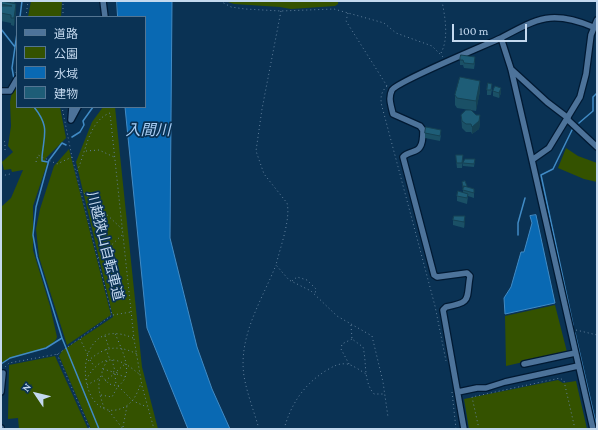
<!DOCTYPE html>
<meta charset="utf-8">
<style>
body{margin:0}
#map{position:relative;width:598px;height:430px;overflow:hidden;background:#0a3254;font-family:"Crimson Pro","Noto Sans JP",serif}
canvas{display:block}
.frame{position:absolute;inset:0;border:2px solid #c4d9ef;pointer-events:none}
.legend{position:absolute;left:16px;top:16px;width:130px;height:92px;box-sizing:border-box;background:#0a3254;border:1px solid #547592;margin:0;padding:5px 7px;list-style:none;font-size:12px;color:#c4d9ef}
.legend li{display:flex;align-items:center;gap:8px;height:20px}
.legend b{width:20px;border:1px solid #547592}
.north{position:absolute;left:16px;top:374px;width:40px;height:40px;-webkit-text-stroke:3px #0a3254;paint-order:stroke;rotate:305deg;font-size:11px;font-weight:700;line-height:16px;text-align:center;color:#c4d9ef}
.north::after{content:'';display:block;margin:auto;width:14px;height:18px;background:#c4d9ef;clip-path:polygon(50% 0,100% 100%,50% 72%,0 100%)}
.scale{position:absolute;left:452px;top:24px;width:75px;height:18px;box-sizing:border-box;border:2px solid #c4d9ef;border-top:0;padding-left:5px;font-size:12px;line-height:14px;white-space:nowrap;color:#c4d9ef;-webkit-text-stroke:3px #0a3254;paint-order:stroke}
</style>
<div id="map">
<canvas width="598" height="430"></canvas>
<div class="frame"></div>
<ul class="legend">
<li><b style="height:5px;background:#4d739a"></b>道路</li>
<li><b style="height:11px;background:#345200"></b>公園</li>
<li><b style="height:11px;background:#0969b3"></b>水域</li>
<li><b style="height:11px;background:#1e5d77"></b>建物</li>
</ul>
<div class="north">N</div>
<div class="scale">100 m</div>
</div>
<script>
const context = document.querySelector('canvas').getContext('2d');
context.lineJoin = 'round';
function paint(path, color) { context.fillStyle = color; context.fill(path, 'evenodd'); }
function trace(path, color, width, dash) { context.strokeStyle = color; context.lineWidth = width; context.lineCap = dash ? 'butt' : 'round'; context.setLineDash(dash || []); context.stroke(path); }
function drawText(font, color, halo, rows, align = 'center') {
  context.font = font + ' "Crimson Pro","Noto Sans JP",serif'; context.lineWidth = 3.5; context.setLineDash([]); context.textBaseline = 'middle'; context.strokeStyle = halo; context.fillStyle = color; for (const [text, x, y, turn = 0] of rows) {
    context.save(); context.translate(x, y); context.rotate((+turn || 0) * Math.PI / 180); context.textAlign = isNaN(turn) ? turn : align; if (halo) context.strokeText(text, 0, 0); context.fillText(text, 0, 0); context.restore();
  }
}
paint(new Path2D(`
 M31,1H62L61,17H28Z
 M225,1H338V4L335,6L291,9L280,7L234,4Z
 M17,82V107H60L66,138L45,159L47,164L33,206V250L50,306L57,337C53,352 13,354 1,363V207L11,198L23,170L12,172L11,169L4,170L2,162L13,152L8,146L11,126L10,102L12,92Z
 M103,107H115L142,367L158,429H91L59,356L62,351L113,317L76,162L92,122Z
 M566,148L578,156L597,163V182L584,179L558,168Z
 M69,149L111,315L67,345L39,257L36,229L40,209L54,166Z
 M555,305L567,352L506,366L505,316Z
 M55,356L88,429H19L18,418L8,419L9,365Z
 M558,380L563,383L576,381L587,429H469L464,399Z`), '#345200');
const water = new Path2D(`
 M117,1H172L170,238L197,347L212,389L230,429H188L147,328L125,107H145V17H118Z
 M536,215L555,303L505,314L504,298L511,287L521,252H524L532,223L530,216Z`);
paint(water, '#0969b3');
trace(water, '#418bc5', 1);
trace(new Path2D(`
 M20,17L22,1
 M1,29L15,47
 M14,79L12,68L17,33
 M34,107C50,127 44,134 42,157
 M579,123L593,111V97L597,93
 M572,130L553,169L541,175L573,325
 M72,137L80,132L84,125L83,121L93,107
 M42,157V161L48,162
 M50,159L62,143L66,145
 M49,160L36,207L33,235L37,257L62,338L99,429
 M518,235V223L525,198
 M575,333L597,429
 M1,364L10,358L46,348L62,338`), '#418bc5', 1.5);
const minor = new Path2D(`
 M103,1L105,17
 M501,38C538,18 552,10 593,27
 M511,69L547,102L568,118
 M1,91H10L17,79
 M72,107L71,120L78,107
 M567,119L597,147
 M532,160L549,148L580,97L586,74L591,35L597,20
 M524,364L575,353
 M1,392L3,373
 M458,392L477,388H486L505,382L578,366
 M1,428V429
 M464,429L443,310L446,307C472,302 466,300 470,276L467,273L437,277L434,275L403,157C408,151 417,153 420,147C423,143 423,135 423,130L420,126L393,114C391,105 388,98 392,90C398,81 486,45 501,38L511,69L532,160L593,429`);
trace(minor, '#001932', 8);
trace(new Path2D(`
 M220,1L231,7L245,9L281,11L334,9L348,13L384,23L396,33L432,46L443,57
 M281,11L262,109L256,151L264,174L287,203C291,219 280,248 276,265L289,280L311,291L337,316L372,336L383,382L388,417
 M348,13L346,21L387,86
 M26,17L28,1
 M63,17V1
 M441,53C449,38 445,17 442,1
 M16,73L17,66
 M387,86C378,95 381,103 384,114L435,306L446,361
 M1,139L5,142V151
 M86,151L99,150L114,157
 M36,162L38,155L57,164L72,157
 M77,171C86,153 88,121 110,113L134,339L142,386L154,429
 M1,176L10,174
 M81,190L122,229
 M98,258L123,234
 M292,281L297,277L307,280L316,289L315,294
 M113,315L131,312
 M351,325L352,339L363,347C367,363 363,381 374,394H384
 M576,330L597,335
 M105,336L109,348
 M133,338C71,311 74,417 116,410C131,407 136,397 141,383
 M80,339L88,355
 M106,349L110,360
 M57,354L90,429
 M90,360L94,366
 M112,360L115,371
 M88,361C104,347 117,344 137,354
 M107,361L102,370V376L109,384L118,386C136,374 121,349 115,333
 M349,364L341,349L342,344L352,339
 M5,367L9,363L58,354L112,315L72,157L62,107
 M103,369L113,372L114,374L117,373L116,371L113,372
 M117,371L125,364
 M115,374L116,385
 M117,374L125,377
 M101,376C96,386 101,398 104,408
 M86,380C101,352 119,356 140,375
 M105,381L114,374
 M87,385L100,378
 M452,392L456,429
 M101,395L112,397L118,386L133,401L147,407
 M109,411L123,429
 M123,427L127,406
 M259,429C254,411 247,394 244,376C238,336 262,300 276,265
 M284,429C291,404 304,384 327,370C334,366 339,363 347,364C353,365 361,371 366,374
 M479,429L472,397L560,378L564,381L575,429`), '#63829e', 1, [1, 3]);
trace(minor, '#4d739a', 5.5);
paint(new Path2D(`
 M1,1L11,3V1H15L14,4L16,11L14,26L11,25V23L1,21Z
 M460,60L475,62L474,69L464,68L463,65H460Z
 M492,89L491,95H487V90Z
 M480,91L476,111L457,108L455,105V95Z
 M493,91L501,93L499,98L493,96Z
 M461,115L480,123L479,129L472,134L471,132H466L462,128Z
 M425,133L441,135L440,141L425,138Z
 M456,155L463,160L462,168H457L456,160Z
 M475,159L474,167L463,166V163Z
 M462,182L467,187L474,189V198L468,196L467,204L457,201V196L463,193V189Z
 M453,220L465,222L464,228L453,225Z`), '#1a5066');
paint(new Path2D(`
 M16,4V11L14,26V18Z
 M480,81V91L476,111V101Z
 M501,88V93L499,98V93Z
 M480,115V123L479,129L472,134V127Z
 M465,216V222L464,228V222Z`), '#154153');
const building = new Path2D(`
 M1,1L16,4L14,18H11V15L1,13V6H12L1,4Z
 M461,55L475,57L474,64L464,63L463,60H460Z
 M460,77L480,81L476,101L457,98L455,95Z
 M488,83L492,84L491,90H487Z
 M495,86L501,88L499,93L493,91Z
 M466,110H471L476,115H480L479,121L472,127L471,124H466L462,121L461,115Z
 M426,127L441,130L440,136L425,133Z
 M456,155H463L462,163H457Z
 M465,159H475L474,164L463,163Z
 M465,181L467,186L463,187L462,182Z
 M464,186L474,189V193L463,190Z
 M458,191L468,194L467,198L457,196Z
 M454,216H465L464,222L453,220Z`);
paint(building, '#1e5d77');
trace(building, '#154153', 1);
drawText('14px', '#c4d9ef', '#0a3254', [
 ["川越狭山自転車道",105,246,76]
]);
drawText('italic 15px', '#aacff6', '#0a3254', [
 ["入間川",148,130]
]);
</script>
